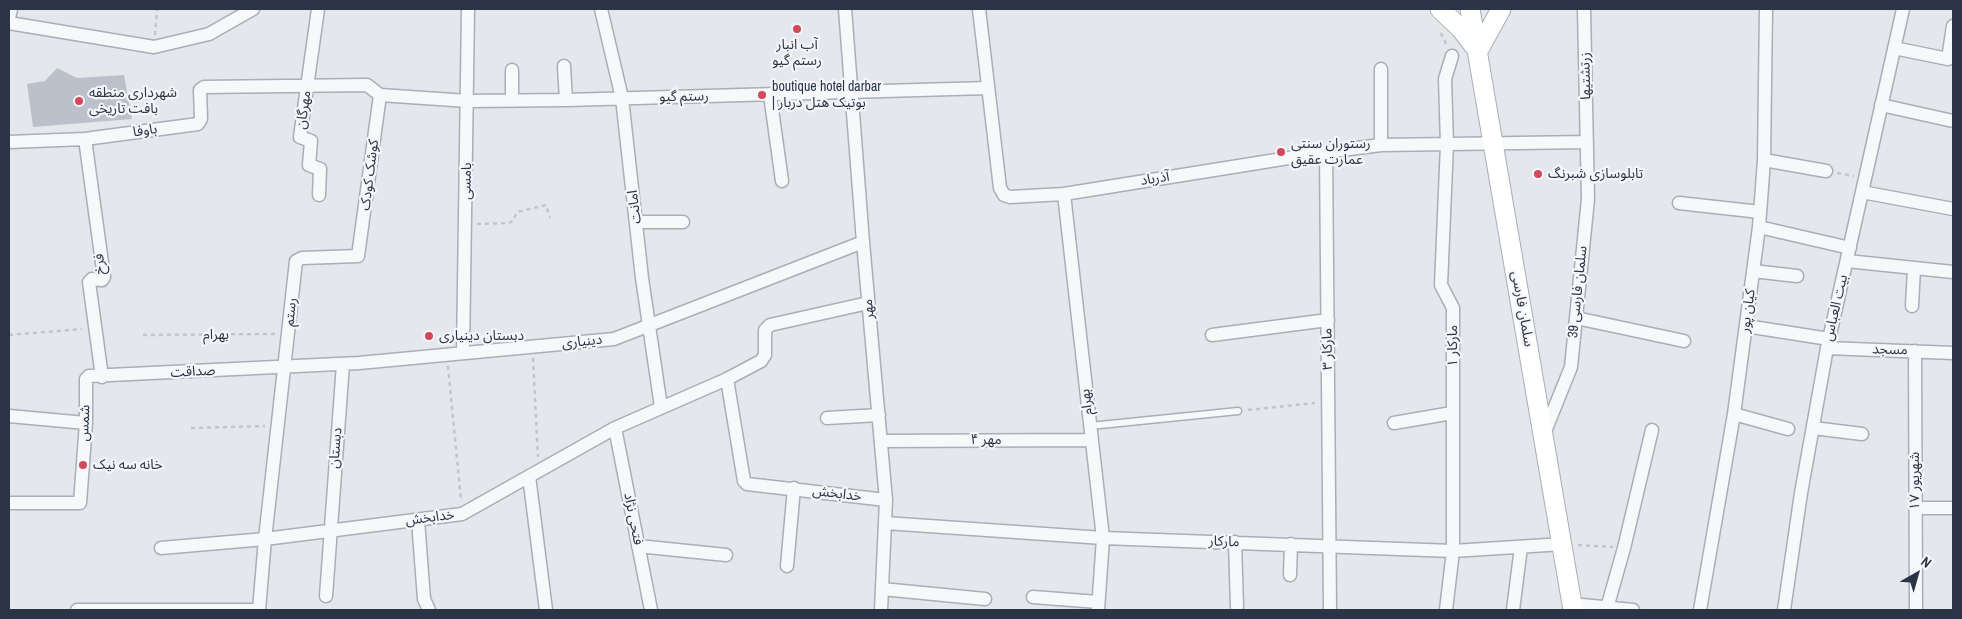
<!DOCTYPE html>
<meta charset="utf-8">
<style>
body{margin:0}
#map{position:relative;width:1962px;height:619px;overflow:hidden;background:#e4e7ec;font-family:"Archivo Narrow",sans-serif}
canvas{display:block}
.frame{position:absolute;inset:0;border:10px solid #2b3445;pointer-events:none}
.north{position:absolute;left:1892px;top:549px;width:50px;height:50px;-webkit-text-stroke:4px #f4f6f9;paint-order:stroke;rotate:38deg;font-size:14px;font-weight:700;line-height:20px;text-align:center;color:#2b3445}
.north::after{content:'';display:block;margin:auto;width:18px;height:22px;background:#2b3445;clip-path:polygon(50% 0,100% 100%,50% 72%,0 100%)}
</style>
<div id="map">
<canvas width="1962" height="619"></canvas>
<div class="frame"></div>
<div class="north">N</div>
</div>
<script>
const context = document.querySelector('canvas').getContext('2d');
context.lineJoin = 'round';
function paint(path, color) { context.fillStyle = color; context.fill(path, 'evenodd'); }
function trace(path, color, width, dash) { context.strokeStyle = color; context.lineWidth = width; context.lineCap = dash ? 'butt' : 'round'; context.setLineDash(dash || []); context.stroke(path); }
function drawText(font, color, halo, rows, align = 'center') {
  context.font = font + ' "Archivo Narrow","Noto Sans Arabic",sans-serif'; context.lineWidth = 4.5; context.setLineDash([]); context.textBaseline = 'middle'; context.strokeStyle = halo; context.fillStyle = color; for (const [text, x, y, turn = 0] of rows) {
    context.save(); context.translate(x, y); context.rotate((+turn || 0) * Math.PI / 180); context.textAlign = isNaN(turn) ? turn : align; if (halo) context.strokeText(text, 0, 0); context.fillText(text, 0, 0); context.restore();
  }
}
paint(new Path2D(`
 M57,68L77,78L124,75L132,119L33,127L27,84L45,81Z`), '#bbc0ca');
const lane = new Path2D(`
 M1090,426L1238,411`);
const street = new Path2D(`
 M318,9L300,137L311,141L309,165L320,169L319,195
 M601,9L622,98L642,278L661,407
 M845,9L863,242L886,500L881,610
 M979,9L1000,188L1004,195L1010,197L1064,194L1326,152L1381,145L1587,142
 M9,18L11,9
 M9,23L154,47L209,34L253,9
 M1894,48L1948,59L1953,26
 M564,66L566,100
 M380,95L468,101L566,100L988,88
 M770,95L782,181
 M512,101V70
 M1881,105L1953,121
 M85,139L104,277L102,280L92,279L89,282L102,377
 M9,142L85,139L198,124L201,119L200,90L204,87L367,85L380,95
 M1381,145V69
 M1326,152L1330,610
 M1764,160L1826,171
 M1862,192L1953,209
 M1064,194L1103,538L1098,610
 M1679,203L1760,212
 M637,222H683
 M1759,227L1850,248
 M1847,261L1953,272
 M1753,271L1797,276
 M1912,306L1914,268
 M1576,318L1684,341
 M1746,326L1829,339
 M1212,335L1328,320
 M1827,348L1953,353
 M1915,351L1916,610
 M463,353L468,9
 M727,379L744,481L747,484L886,500
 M1734,414L1788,429
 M9,416L86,423
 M827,418L879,415
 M1394,423L1452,413
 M615,428L651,610
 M1813,428L1862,434
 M1544,434L1571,367L1588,199L1584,9
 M881,441L1092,440
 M529,476L546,610
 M9,503H80L86,423V379L89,376L359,363L614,339L863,242
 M1916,508H1953
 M418,520L424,599L429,610
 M885,523L1103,538L1453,551L1563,544
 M1235,542L1237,607
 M638,546L726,555
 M161,548L265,539L462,514L615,428L727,379L761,361L765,355V330L770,325L868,303
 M787,566L794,488
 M1290,575L1291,544
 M882,589L985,599
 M326,596L343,364
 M1033,597L1098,602
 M1572,604L1633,610
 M1607,608L1624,548L1652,430
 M77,610H259
 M259,610L265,539L296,261L302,258L358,256L380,95
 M1446,610L1453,551V308L1441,285L1447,144L1445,79L1452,56
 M1513,610L1521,547
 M1700,610L1734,414L1759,227L1764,160L1766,9
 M1784,610L1801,493L1827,348L1903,9`);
const secondary = new Path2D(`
 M1440,9L1461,29L1478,51L1501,9
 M1470,9L1573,610`);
trace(lane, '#a9aeb7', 9);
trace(street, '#a9aeb7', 15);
trace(secondary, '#a9aeb7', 21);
trace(new Path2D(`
 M1441,33L1446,44
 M155,35L157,9
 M1837,173L1854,176
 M477,224L509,223L513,221L517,212L546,205L550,218
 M9,335L82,329
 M143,335L275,334
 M533,358L538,457
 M448,366L461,500
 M1248,410L1315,403
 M191,428L265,426
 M1578,545L1613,547`), '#c2c5cb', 2.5, [4, 4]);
trace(lane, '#f7f8fa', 6);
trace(street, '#f7f8fa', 12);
trace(secondary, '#fff', 19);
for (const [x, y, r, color] of [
 [797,29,5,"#d1495b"],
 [762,95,5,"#d1495b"],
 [79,101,5,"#d1495b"],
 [1281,152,5,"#d1495b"],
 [1538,174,5,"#d1495b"],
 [429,336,5,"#d1495b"],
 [83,465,5,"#d1495b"]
]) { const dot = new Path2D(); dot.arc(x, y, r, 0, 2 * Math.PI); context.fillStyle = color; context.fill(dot); trace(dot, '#f4f6f9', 2); }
drawText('14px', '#2b3445', '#f4f6f9', [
 ["آب انبار",797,45,"center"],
 ["رستم گیو",797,61,"center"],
 ["boutique hotel darbar",772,87],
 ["| بوتیک هتل دربار",772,103],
 ["شهرداری منطقه",89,93],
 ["بافت تاریخی",89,109],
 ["رستوران سنتی",1291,144],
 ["عمارت عقیق",1291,160],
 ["تابلوسازی شبرنگ",1548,174],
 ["دبستان دینیاری",439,336],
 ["خانه سه نیک",93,465]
], 'left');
drawText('14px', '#2b3445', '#f4f6f9', [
 ["زرتشتیها",1586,76,-91],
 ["رستم گیو",684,97,-1],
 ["مهرگان",304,110,-82],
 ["باوفا",145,131,-8],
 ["کوشک کودک",370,175,-83],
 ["آذرباد",1155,179,-9],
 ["بامسی",467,181,-89],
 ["امانت",635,207,-97],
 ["فرخ",100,264,-92],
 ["سلمان فارسی 39",1578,292,-84],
 ["بیت العباس",1836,308,-77],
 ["مهر",869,309,-95],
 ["سلمان فارسی",1522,309,80],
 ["کیان پور",1748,311,-82],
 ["رستم",291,312,-84],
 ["بهرام",216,335],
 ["دینیاری",582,342,-6],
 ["مارکار ۱",1453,346,-90],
 ["مارکار ۳",1328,349,-91],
 ["مسجد",1890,350,2],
 ["صداقت",193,372,-3],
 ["بهرام",1087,402,-97],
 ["شمس",85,423,-88],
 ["مهر ۴",986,440],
 ["دبستان",336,448,-85],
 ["۱۷ شهریور",1915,481,-90],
 ["خدابخش",837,494,7],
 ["خدابخش",430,518,-7],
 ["فتحی نژاد",633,519,79],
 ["مارکار",1224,542,2]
]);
</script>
